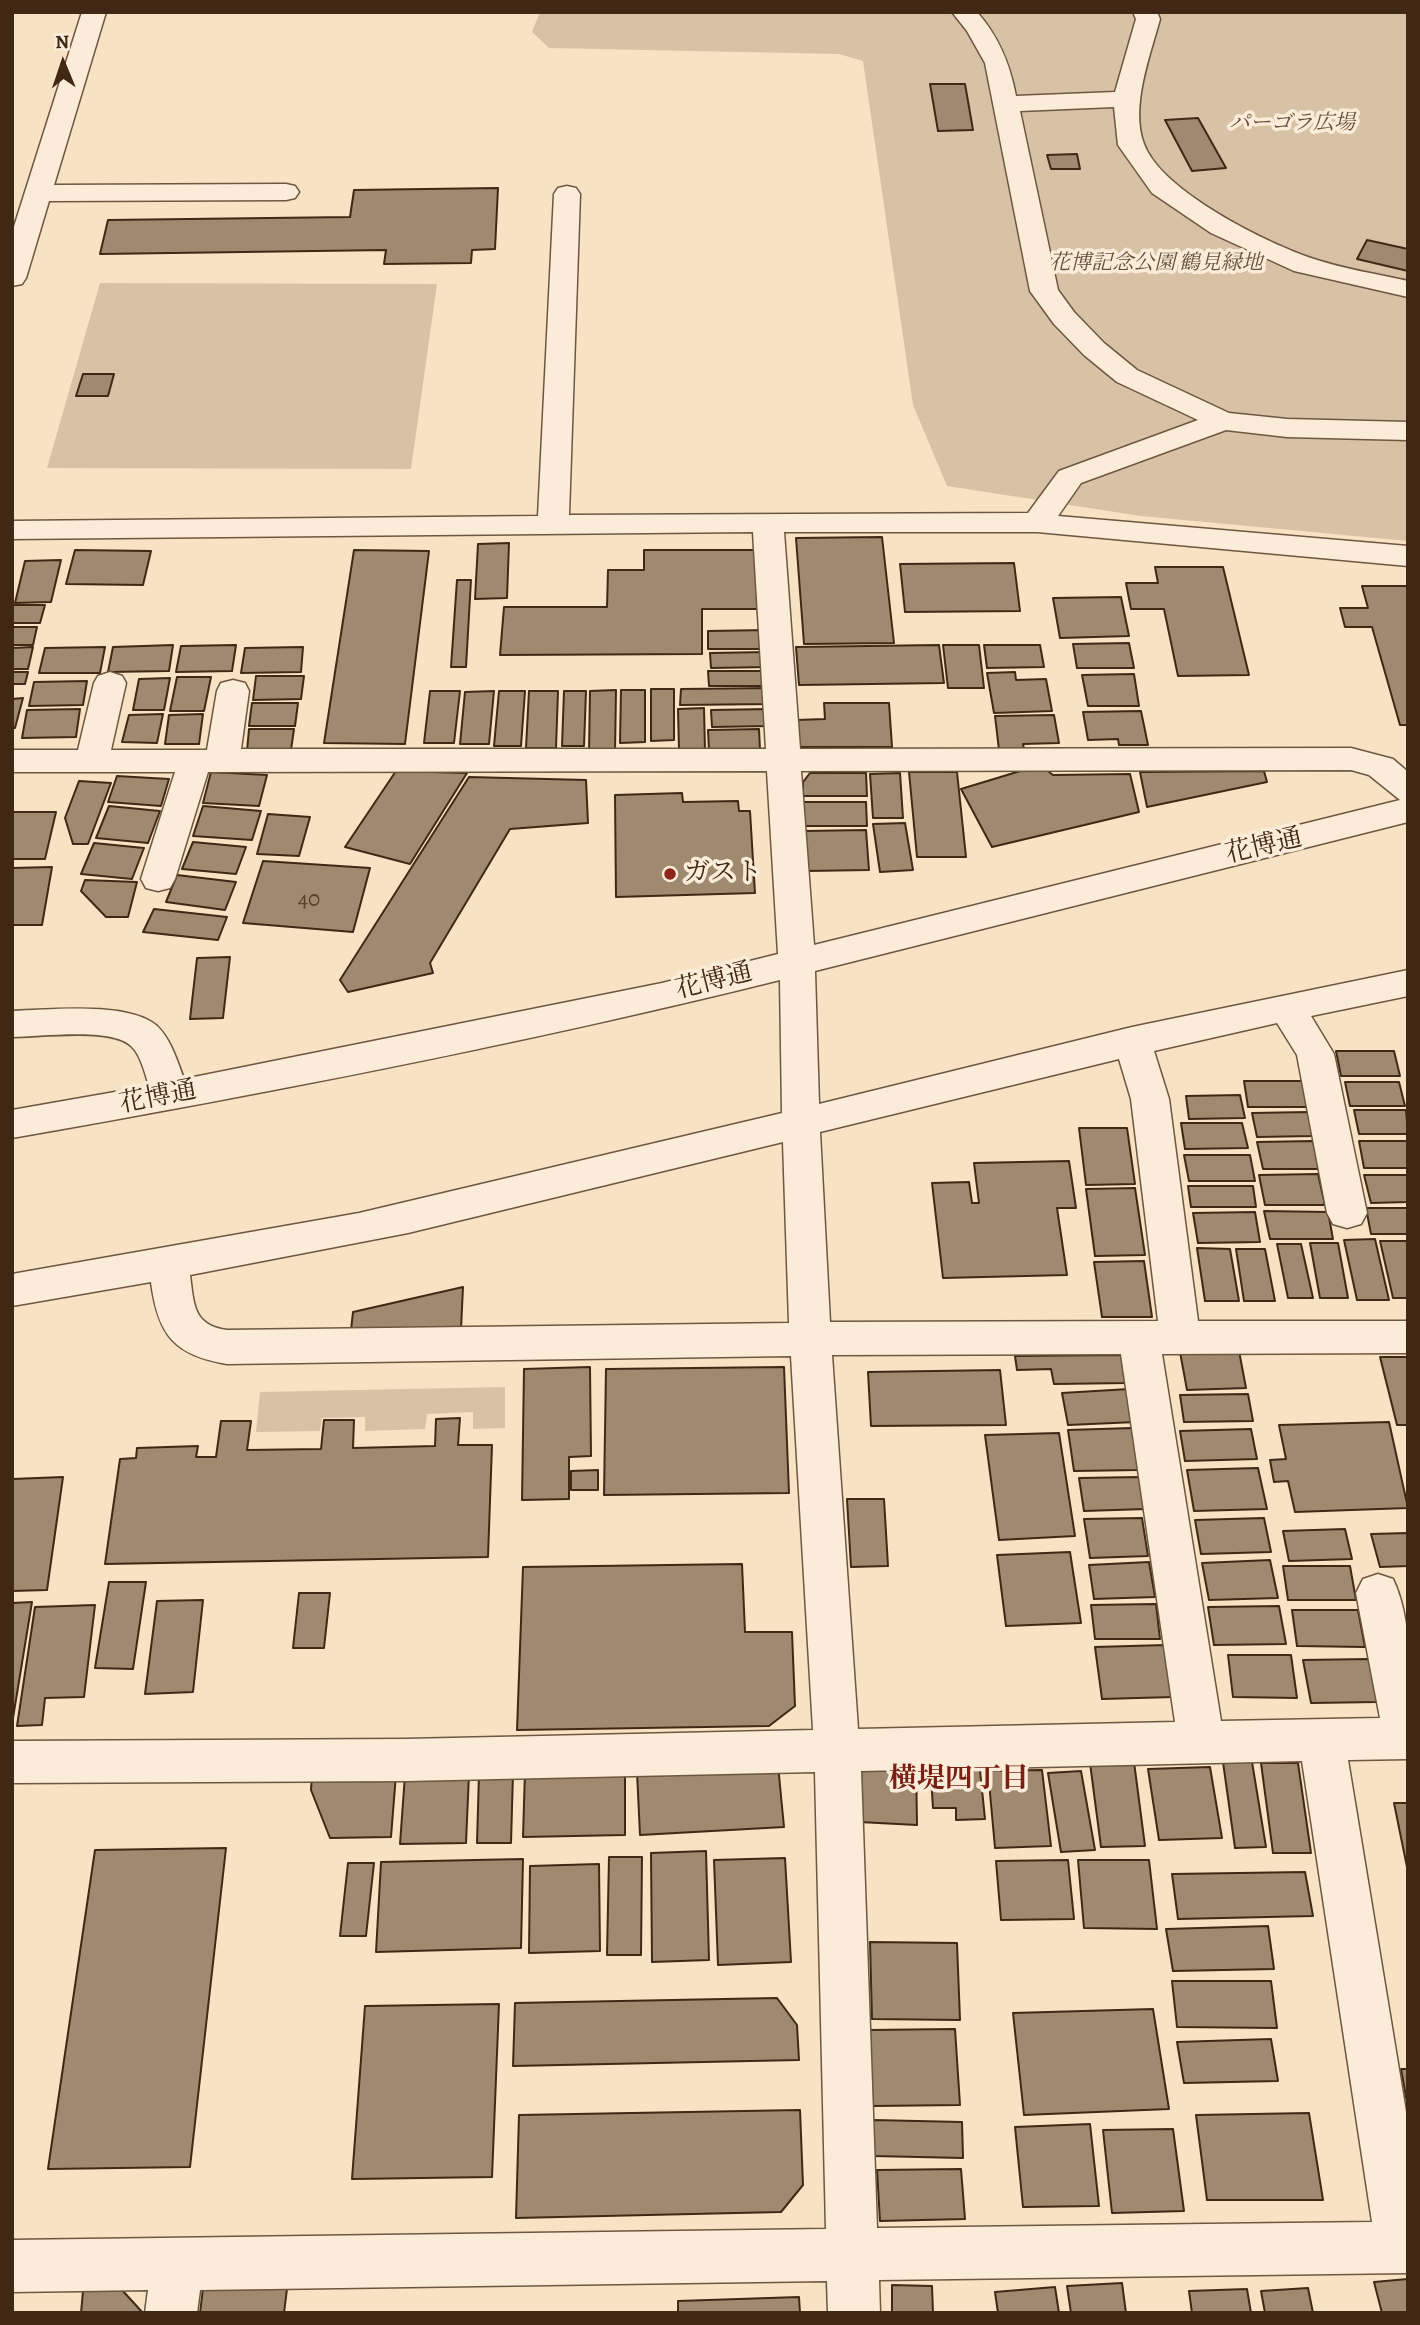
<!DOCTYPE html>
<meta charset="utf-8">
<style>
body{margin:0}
#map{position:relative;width:1420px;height:2325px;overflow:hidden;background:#f7e2c3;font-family:Alegreya,serif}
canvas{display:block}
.frame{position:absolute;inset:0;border:14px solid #402815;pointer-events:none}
.north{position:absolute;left:28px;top:28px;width:70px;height:70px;-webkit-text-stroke:5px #faecd8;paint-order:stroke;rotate:358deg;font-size:19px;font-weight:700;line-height:28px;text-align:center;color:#402815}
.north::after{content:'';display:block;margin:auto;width:24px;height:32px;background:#402815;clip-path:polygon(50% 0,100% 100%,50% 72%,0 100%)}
</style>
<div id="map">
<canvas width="1420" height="2325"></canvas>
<div class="frame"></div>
<div class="north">N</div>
</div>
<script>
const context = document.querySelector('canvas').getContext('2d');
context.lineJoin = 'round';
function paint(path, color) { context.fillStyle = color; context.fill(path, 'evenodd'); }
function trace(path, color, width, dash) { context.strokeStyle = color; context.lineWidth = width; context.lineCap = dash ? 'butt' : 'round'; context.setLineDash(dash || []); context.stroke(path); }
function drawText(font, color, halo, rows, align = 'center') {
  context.font = font + ' Alegreya,"Noto Serif JP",serif'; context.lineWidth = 7; context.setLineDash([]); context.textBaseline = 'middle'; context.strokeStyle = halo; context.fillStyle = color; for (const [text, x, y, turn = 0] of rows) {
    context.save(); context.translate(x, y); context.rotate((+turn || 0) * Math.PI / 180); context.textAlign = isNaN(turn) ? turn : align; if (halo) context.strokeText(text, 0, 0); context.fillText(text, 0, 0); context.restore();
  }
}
paint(new Path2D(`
 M540,12H1408V541L1141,516L947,486L913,405L863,61L839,54L549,48L532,32Z
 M100,283L437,284L411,469L47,468Z
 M505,1387V1428L473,1429V1412L427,1414L425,1429L365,1431V1417L322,1418L320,1431L256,1432L260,1392Z`), '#d8c2a5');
const building = new Path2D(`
 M930,84H965L973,130L938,131Z
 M1198,118L1226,168L1192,171L1165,120Z
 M1077,154L1080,169H1051L1047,155Z
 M498,188L495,249L472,250L471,263L384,264L386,250L100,254L108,220L350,217L354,190Z
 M1367,240L1408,249V271L1357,259Z
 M83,374H114L108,396H76Z
 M882,537L894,643L804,644L796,538Z
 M509,543L507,598L475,599L478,544Z
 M75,550L151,551L143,585L66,584Z
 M354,550L429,551L405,744L324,743Z
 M644,550H762L764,609H702V654L500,655L504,607H607L608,570H644Z
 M61,560L51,602L15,603L25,561Z
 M1014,563L1020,611L905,612L900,564Z
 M1155,567H1223L1249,675L1178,676L1164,609H1131L1126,583H1158Z
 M457,580H471L466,667H451Z
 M1362,586H1408V725H1400L1372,627H1345L1340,608H1368Z
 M1121,597L1129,636L1060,638L1053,598Z
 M12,605H45L40,623H12Z
 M12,627H37L33,645H12Z
 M768,630L769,649H708V631Z
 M1129,643L1134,668H1077L1073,644Z
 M173,645L169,671L108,672L113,647Z
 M236,645L232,671L176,672L181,646Z
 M939,645L944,683L799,685L796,647Z
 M943,645H979L984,688H948Z
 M984,645H1040L1044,667L987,668Z
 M33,647L28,669H12V648Z
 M105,647L100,673H39L45,648Z
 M303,647L301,672L241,673L245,648Z
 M768,652L769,667L711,668L710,653Z
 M708,671H767L768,686H709Z
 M12,672H28L25,684H12Z
 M1015,672L1016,680L1046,679L1052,711L994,713L987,673Z
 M1134,674L1139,706H1088L1082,675Z
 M256,676H304L301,699L253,700Z
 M177,677H211L204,711H170Z
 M170,678L164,710H133L139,679Z
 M87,681L83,705L29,706L34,682Z
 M772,688V704L680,705L681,689Z
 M651,689H674V740L651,741Z
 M616,690L615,753H589L590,691Z
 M621,690H645V742L620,743Z
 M430,691H460L454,743H424Z
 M494,691L489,744H460L465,692Z
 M499,691H525L521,746H494Z
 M529,691H558L556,748H526Z
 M564,691H586L584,746H562Z
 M23,698L15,728H12V699Z
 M252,703H298L295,726H249Z
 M824,703H889L892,747H798L796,720L825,719Z
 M704,708L705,750H679L678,709Z
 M80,709L76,737L22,738L27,710Z
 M770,709L771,726L712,727L711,710Z
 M1141,711L1148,745H1119L1118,739L1088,740L1083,712Z
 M163,714L157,743L122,742L129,715Z
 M203,714L199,744H165L169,715Z
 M1054,715L1059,743L1023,744L1024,749L999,750L995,716Z
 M249,729H294L291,750L247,751Z
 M759,729L760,750L709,751L708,730Z
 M1040,765L1053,775L1130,774L1139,812L992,847L961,789Z
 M396,771L467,773L410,864L345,847Z
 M1264,771L1267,782L1147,807L1140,772Z
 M211,772L267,775L259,806L203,803Z
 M909,772H957L966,857H917Z
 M810,773H866L867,796H803V782Z
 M900,773L903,818H873L870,774Z
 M117,776L169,779L161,806L108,802Z
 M469,777L586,780L588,823L510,829L430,963L433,973L348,992L340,980Z
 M79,781L111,783L88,844H73L65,818Z
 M682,793L683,802L738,801L739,811H750L755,893L616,897L615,795Z
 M800,802H866L867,826H800Z
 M109,806L160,811L148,843L96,838Z
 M203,806L261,811L252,840L193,836Z
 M12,812H56L45,859H12Z
 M268,814L310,817L299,856L257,854Z
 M905,823L913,870L880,872L873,824Z
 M866,830L869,870L807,871L805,831Z
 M193,842L246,847L236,874L182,869Z
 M94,843L144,848L132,879L81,874Z
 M263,861L370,868L353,932L243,923Z
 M52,867L42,925H12V868Z
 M177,875L236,882L225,910L166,902Z
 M85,880L137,882L128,917H106L81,891Z
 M154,909L227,917L218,940L143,932Z
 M230,957L223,1018L190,1019L197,958Z
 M1336,1051H1394L1400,1076H1341Z
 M1244,1081H1303L1308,1107H1248Z
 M1345,1082H1399L1405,1106H1350Z
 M1240,1095L1245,1118L1189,1119L1186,1096Z
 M1354,1110H1406L1408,1134H1359Z
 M1308,1112L1313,1136L1257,1137L1252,1113Z
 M1181,1123H1242L1248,1148L1185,1149Z
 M1079,1128H1127L1135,1184L1086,1185Z
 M1313,1141L1319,1169H1263L1257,1142Z
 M1359,1141H1408V1168H1364Z
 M1184,1155H1250L1255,1181H1189Z
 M1069,1161L1076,1208H1057L1067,1275L943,1278L932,1183L969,1182L972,1203H979L974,1163Z
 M1318,1174L1325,1205H1265L1259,1175Z
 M1364,1175H1408V1202L1371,1203Z
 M1188,1186H1253L1256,1207H1191Z
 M1135,1188L1145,1255L1095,1256L1086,1189Z
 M1366,1208H1408V1234H1371Z
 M1264,1211L1328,1212L1333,1239H1270Z
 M1255,1212L1260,1242L1198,1243L1193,1213Z
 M1375,1239L1389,1300H1357L1344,1240Z
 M1380,1241H1408V1298H1393Z
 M1310,1243H1338L1348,1298H1320Z
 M1277,1244H1301L1313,1298H1288Z
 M1197,1248L1230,1249L1239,1301H1205Z
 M1236,1249H1265L1275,1301H1244Z
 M1144,1261L1152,1317H1102L1094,1262Z
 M463,1287L461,1329L351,1330L353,1312Z
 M1239,1351L1246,1388L1187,1390L1180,1352Z
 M1122,1355L1127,1383L1054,1384L1051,1369L1017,1370L1015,1356Z
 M1380,1357H1408V1425H1397Z
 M590,1367L591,1456L569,1457V1499L522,1500L524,1369Z
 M784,1367L789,1493L604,1495L606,1369Z
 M1000,1370L1006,1425L871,1426L868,1372Z
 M1129,1389L1136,1422L1068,1425L1062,1393Z
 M1248,1394L1253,1421L1184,1422L1180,1395Z
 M460,1418L458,1445H492L488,1557L105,1564L120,1459L136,1458L137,1448L198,1446L196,1457H216L221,1421H251L247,1450L321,1449L324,1420H354L353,1448L435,1446L436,1419Z
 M1389,1422L1408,1508L1295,1512L1288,1481L1274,1482L1270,1460L1286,1459L1279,1425Z
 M1132,1428L1139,1470L1074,1471L1068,1430Z
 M1251,1429L1257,1459L1185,1461L1180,1431Z
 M1059,1433L1075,1536L999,1540L985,1435Z
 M1258,1468L1267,1509L1194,1511L1187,1470Z
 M598,1470V1490H571V1471Z
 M63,1477L47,1590L12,1591V1479Z
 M1141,1477L1146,1509L1084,1511L1079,1478Z
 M847,1499H884L888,1566L851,1567Z
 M1142,1518L1148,1556L1090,1558L1084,1519Z
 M1264,1518L1271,1552L1201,1554L1195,1520Z
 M1345,1529L1352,1559L1289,1561L1283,1531Z
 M1408,1533V1566L1380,1567L1371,1534Z
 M1070,1552L1081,1623L1006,1626L997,1555Z
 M1270,1560L1278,1598L1209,1600L1202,1563Z
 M1149,1562L1155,1597L1094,1599L1089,1565Z
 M742,1564L745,1632H792L795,1706L769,1726L517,1730L523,1567Z
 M1283,1566H1350L1356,1600H1288Z
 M109,1582H146L133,1669L95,1668Z
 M299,1593H330L324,1648H293Z
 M203,1600L193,1692L145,1694L157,1601Z
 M32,1602L12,1724V1603Z
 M1156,1604L1160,1639H1095L1091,1605Z
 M95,1605L84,1697L45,1698L42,1725L17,1726L35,1607Z
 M1279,1606L1286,1644L1214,1645L1208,1607Z
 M1292,1610H1358L1365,1647L1297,1646Z
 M1166,1645L1174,1697L1102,1699L1095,1647Z
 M1228,1655H1291L1297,1698L1233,1697Z
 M1369,1659L1378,1702L1311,1703L1303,1660Z
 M859,1757L916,1759L917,1825L859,1822Z
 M979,1760L985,1819L956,1820V1808H933L930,1762Z
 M1134,1762L1145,1846L1101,1847L1090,1763Z
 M1223,1762H1252L1266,1847L1235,1848Z
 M1261,1763H1298L1311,1853H1273Z
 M778,1765L784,1827L640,1835L637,1772Z
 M1210,1767L1222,1838L1159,1840L1148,1769Z
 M625,1769V1835L523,1837L525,1771Z
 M1042,1770L1051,1846L995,1848L988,1771Z
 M1081,1771L1095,1850L1061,1852L1048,1773Z
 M513,1773L511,1843H477L479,1774Z
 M396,1774L391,1837L330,1838L311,1790L312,1775Z
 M469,1774L466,1843L400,1844L405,1775Z
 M1394,1803H1408V1872Z
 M226,1848L190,2167L48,2169L95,1850Z
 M706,1851L709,1960L652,1962L651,1853Z
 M609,1857H642L641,1955H607Z
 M785,1858L791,1962L718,1965L714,1860Z
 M523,1859L521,1948L376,1952L381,1862Z
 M1068,1860L1074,1919L1001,1920L996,1861Z
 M1078,1860H1149L1157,1929L1084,1928Z
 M348,1863H374L366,1936H340Z
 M599,1864L600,1951L529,1953L530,1866Z
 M1305,1872L1313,1916L1178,1919L1172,1874Z
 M1268,1926L1274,1969L1173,1971L1166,1929Z
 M870,1942L957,1943L960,2020L872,2019Z
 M1172,1981H1271L1277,2028L1177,2027Z
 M777,1998L797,2025L799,2060L513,2066L515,2003Z
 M499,2004L492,2177L352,2179L365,2006Z
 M1153,2009L1169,2109L1024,2115L1013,2013Z
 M955,2029L960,2105L873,2106L869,2030Z
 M1271,2039L1278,2081L1184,2083L1177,2042Z
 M1401,2069H1408V2108Z
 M800,2110L803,2185L781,2212L516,2218L519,2115Z
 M1309,2113L1323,2200H1207L1196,2115Z
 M873,2120L962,2122L963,2158L873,2156Z
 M1090,2124L1099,2206L1023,2207L1015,2127Z
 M1173,2129L1184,2211L1112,2213L1103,2130Z
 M961,2169L965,2219L880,2221L877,2170Z
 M1408,2279V2313H1382L1374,2282Z
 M1122,2283L1126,2313H1071L1067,2286Z
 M892,2285L932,2286L933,2313H892Z
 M1055,2287L1059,2313H998L995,2292Z
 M203,2288L287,2289L284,2313H200Z
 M1308,2288L1313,2313H1265L1261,2291Z
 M1247,2289L1251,2313H1192L1189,2291Z
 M122,2290L143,2313H81L83,2291Z
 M799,2297L800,2313H678V2301Z`);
paint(building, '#9f896f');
trace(building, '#402815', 2);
const minor = new Path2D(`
 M82,12H106L54,185L286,184L295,186L299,192L295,198L286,200L49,201L26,278L22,284L12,286V233Z
 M952,12H977C999,37 1010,64 1016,96L1115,92L1136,19L1133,12H1157L1160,19C1150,56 1130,107 1144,144C1161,191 1268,244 1314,259C1344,269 1377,274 1408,281V297L1294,271L1211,233L1152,193L1118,145L1114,107L1020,111L1058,290L1074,312L1104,343L1137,370L1229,413L1287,419L1408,422V440L1287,437L1226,430L1081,483L1058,516L1408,546V566L1037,532H784L800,749L1351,748L1393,759L1408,772V822L815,971L819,1104L1132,1027L1408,970V996L1311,1016L1334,1054L1367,1213L1361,1224L1347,1228L1333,1224L1327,1213L1297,1055L1277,1023L1154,1051L1169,1099L1198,1321H1408V1353L1162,1354L1221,1721L1380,1718L1356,1593L1363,1579L1378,1574L1393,1579C1417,1630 1408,1703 1408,1759L1348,1760L1408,2124V2273L879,2280L880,2313H828L827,2281L200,2290L197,2313H145L148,2290L12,2292V2240L826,2229L815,1772L406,1781L12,1783V1741L406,1739L813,1730L791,1356L227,1364C174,1355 158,1335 151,1282L12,1306V1274L359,1213L782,1113L780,980C527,1043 269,1093 12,1138V1110L149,1086C145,1074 141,1055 131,1046C111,1027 40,1037 12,1037V1011C49,1010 128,1001 157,1026C171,1039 178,1063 184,1079L662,983L778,954L767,771L208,772L175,879L170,888L158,891L146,888L141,879L175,772H12V750H78L94,683L98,676L110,672L122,676L126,683L111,750H207L217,691L221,683L233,680L245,683L249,691L241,749H766L753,532L12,539V521L538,516L554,194L558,188L567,186L576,188L580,194L569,515L1028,513L1059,471L1198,420L1117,382L1084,355L1054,324L1030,291L985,63L967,31ZM1351,770L1369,775L1400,800L814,945L801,771ZM1119,1059L1131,1099L1158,1321L830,1322L820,1132ZM783,1142L789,1323L227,1330C193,1325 194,1305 190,1275L408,1233ZM1121,1354L1175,1722L858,1729L832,1355ZM1302,1761L1372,2222L877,2228L861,1771Z`);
trace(minor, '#6e5640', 3);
paint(minor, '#faecd8');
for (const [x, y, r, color] of [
 [670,874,7,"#8f2418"]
]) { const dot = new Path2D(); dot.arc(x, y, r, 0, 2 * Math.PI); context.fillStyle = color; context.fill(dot); trace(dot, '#faecd8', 2.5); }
drawText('italic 21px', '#664e39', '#faecd8', [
 ["パーゴラ広場",1292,124],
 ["花博記念公園 鶴見緑地",1156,264]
]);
drawText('23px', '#58402c', null, [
 ["40",309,900]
]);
drawText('26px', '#402815', '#faecd8', [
 ["花博通",1264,847,-13],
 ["花博通",714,982,-14],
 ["花博通",158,1098,-11]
]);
drawText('26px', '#402815', '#faecd8', [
 ["ガスト",684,874]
], 'left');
drawText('bold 28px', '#7a1f14', '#faecd8', [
 ["横堤四丁目",959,1780]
]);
</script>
